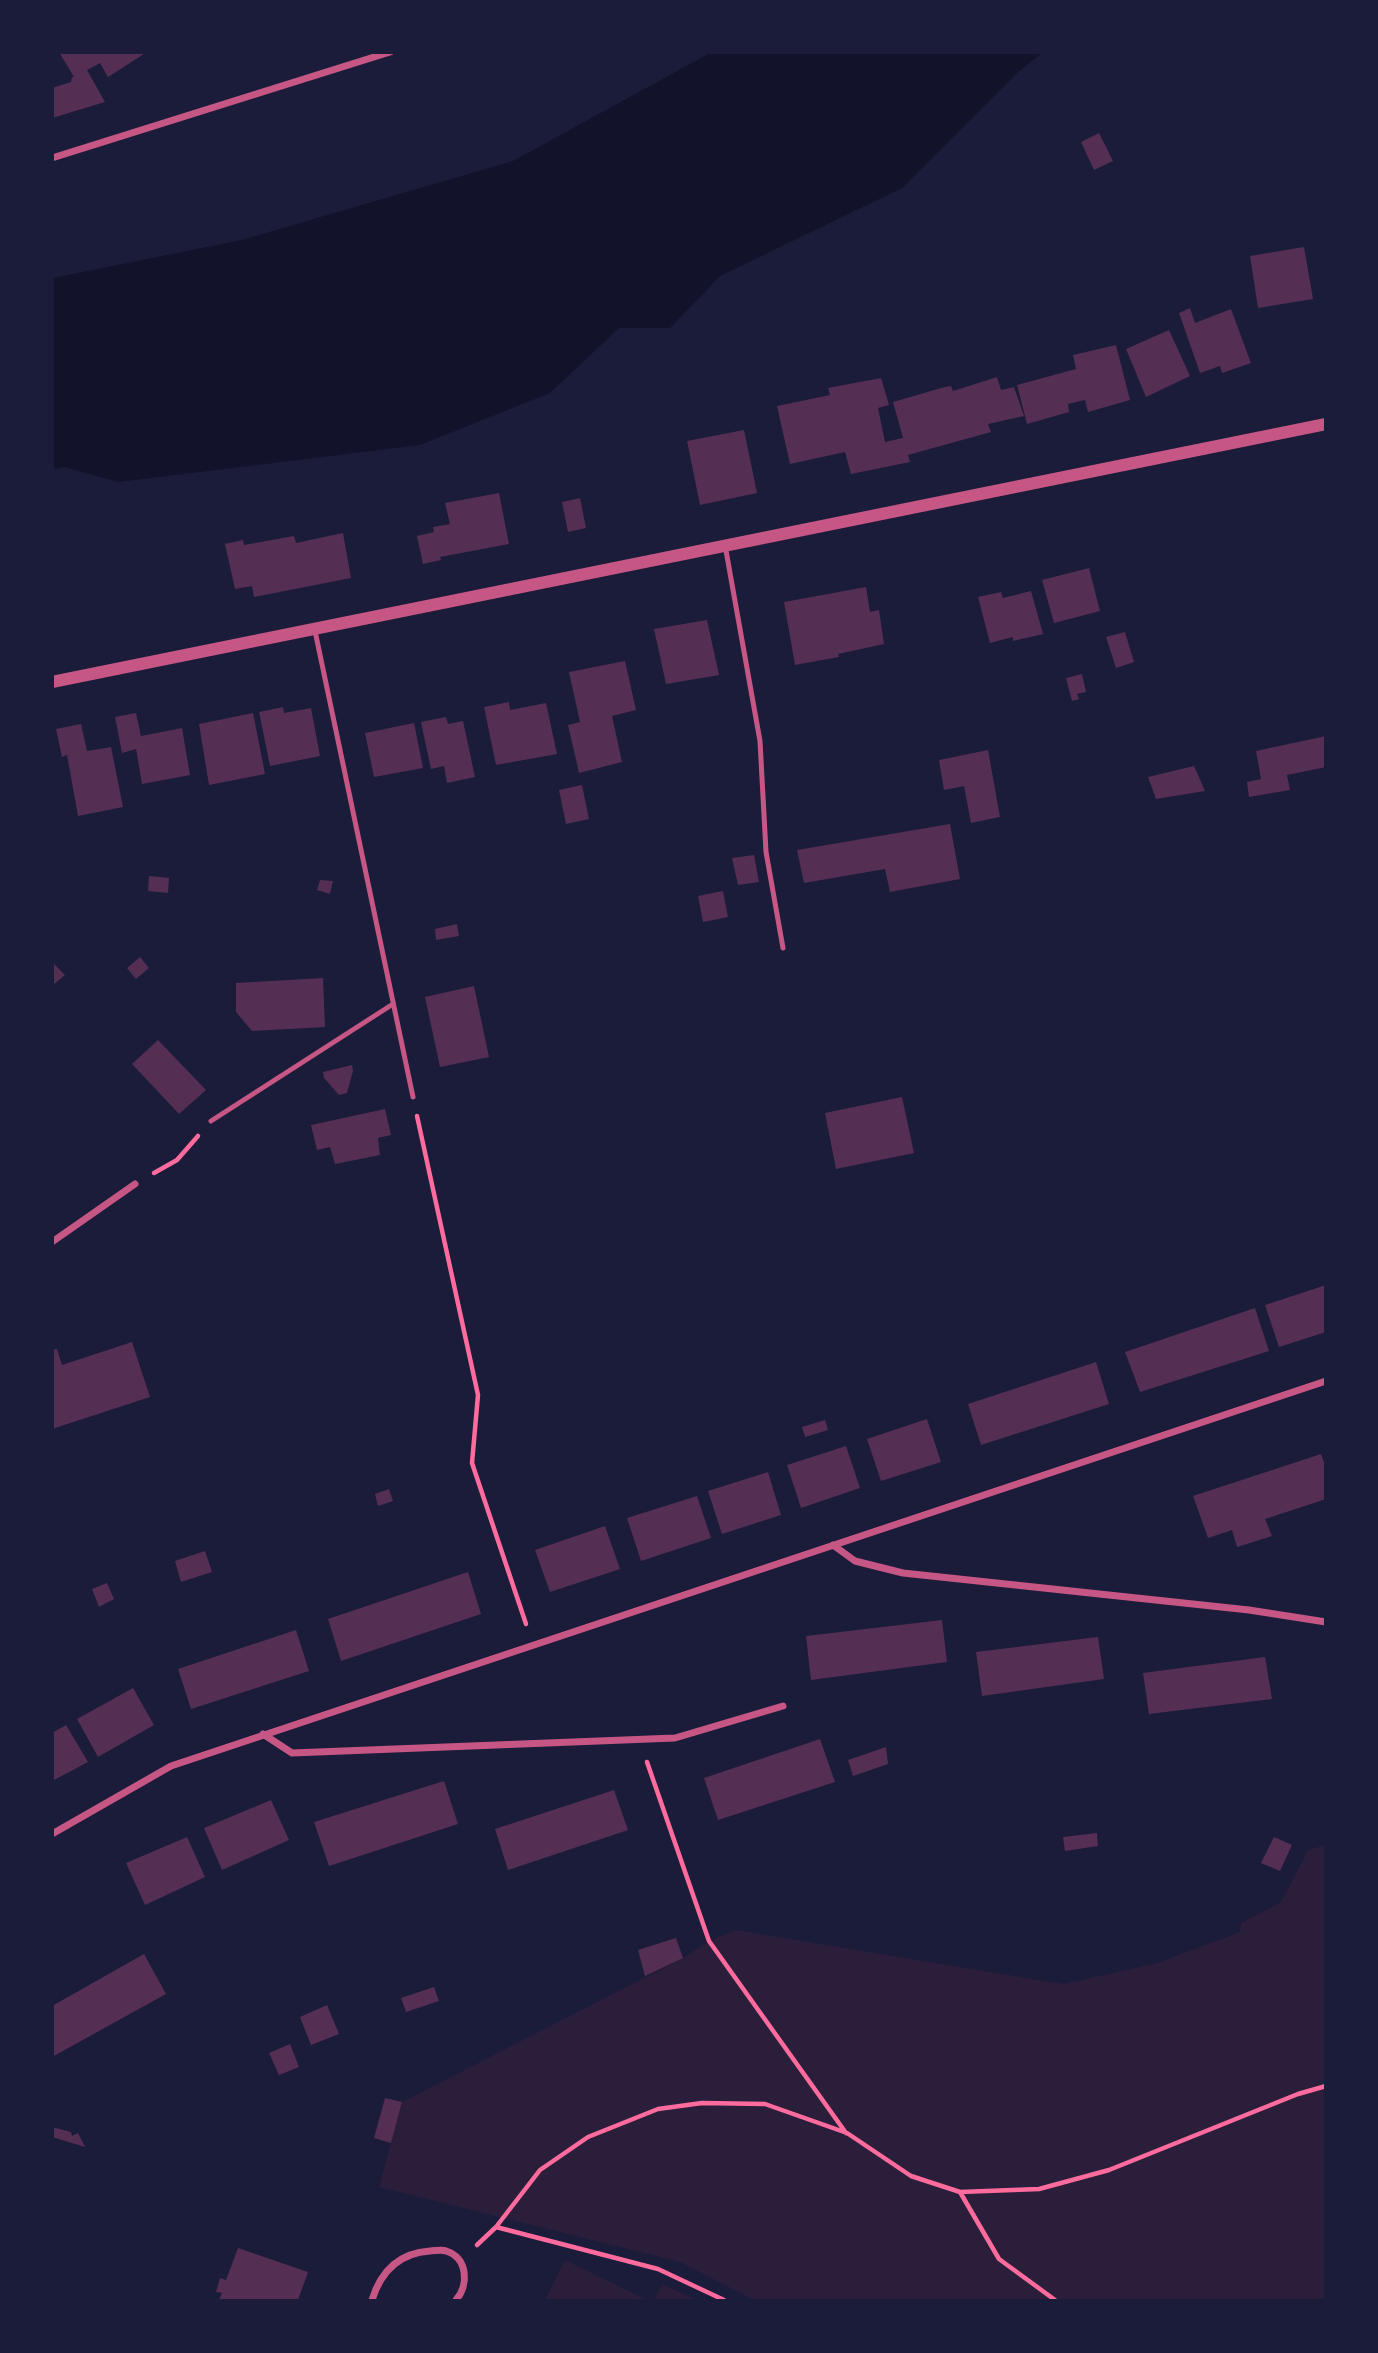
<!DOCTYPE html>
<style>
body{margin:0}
#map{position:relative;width:1378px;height:2353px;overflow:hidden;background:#1b1b3a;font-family:"Sofia Sans Condensed",sans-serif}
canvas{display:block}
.frame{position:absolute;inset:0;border:54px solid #1b1b3a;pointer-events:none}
</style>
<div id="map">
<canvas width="1378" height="2353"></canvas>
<div class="frame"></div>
</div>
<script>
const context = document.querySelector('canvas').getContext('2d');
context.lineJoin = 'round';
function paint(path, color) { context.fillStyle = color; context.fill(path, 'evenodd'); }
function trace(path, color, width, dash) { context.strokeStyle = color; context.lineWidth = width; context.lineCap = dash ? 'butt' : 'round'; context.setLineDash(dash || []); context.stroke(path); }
paint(new Path2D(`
 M1325,1845V2300H754L680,2262L379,2187L402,2102L683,1958L709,1941L735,1930L1064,1984L1157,1963L1240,1932L1241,1923L1281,1902L1308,1850Z
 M565,2260L647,2300H545Z
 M662,2284L697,2300H654Z`), '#2a1e3b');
paint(new Path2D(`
 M712,52L1042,53L1018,72L902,188L720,276L670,328H619L550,393L420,445L118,482L64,467L53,469V278L242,240L513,161Z`), '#12122b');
paint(new Path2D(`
 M59,52H147L108,77L100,63L87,70L105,102L52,118V88L71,82L72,77H74Z
 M1099,133L1113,161L1094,170L1081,142Z
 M1304,247L1313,299L1258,308L1250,256Z
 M1190,308L1195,323L1231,309L1251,363L1222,373L1220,366L1200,373L1179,313Z
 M1169,330L1190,376L1146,397L1126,349Z
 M1116,345L1130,400L1088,412L1085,400L1068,404L1069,412L1027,424L1017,385L1076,369L1073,355Z
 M997,377L1001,390L1014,387L1024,416L988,424L991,432L908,455L910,462L851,474L845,452L790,464L777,406L830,395L828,388L881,378L889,405L878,408L885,442L903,438L893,402L945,387L951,386L953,391Z
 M744,430L757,493L700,505L687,441Z
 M499,493L509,544L440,557L441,560L423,564L417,536L434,532L433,527L450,524L445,503Z
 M580,498L586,528L568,532L562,502Z
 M343,533L351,578L254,597L252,586L235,589L225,544L243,540L244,545L294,536L296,543Z
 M1089,568L1100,611L1054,623L1042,580Z
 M866,587L870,612L879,610L884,644L838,654L839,657L795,665L784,602Z
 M1031,591L1043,634L1013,641V637L990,643L978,597L1001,592L1003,598Z
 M707,620L719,675L666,684L654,629Z
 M1125,632L1134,662L1116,668L1106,637Z
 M625,661L636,710L612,716L622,762L579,773L568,725L580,722L569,672Z
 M1082,674L1086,692L1077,694L1079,699L1072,701L1066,678Z
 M509,702L510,710L546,703L557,754L496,765L484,707Z
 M283,707L284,713L311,708L320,756L270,766L259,712Z
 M136,713L141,736L182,728L190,775L142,784L136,749L122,753L115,717Z
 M253,713L265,774L209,785L199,724Z
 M446,717L448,724L463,721L475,777L447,783L444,766L431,769L421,722Z
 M414,723L423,768L374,777L365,733Z
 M81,724L87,751L111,747L123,807L78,816L67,755L62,757L56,729Z
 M1326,736V767L1287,775L1290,790L1249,797L1247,782L1261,779L1256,751Z
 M988,750L1000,817L971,823L964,786L944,790L939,760Z
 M1194,766L1205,791L1156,799L1148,777Z
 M582,785L589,819L566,824L559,790Z
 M950,824L960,879L890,892L885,869L804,883L797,850Z
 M754,855L759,882L738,885L732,858Z
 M149,876L169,878L168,893L148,891Z
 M320,880L333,881L330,894L317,890Z
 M723,891L728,917L703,922L698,896Z
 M457,924L459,936L436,940L435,929Z
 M140,957L149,968L136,979L127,968Z
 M52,962L65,975L54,984L52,982Z
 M323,978L325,1027L252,1031L236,1012V983Z
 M474,986L489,1057L440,1067L425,997Z
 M158,1040L206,1090L179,1114L132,1064Z
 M352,1065L353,1071L347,1093L339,1095L324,1078L323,1072Z
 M902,1097L914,1153L836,1169L825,1113Z
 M385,1109L391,1135L378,1138L380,1155L335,1164L330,1147L317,1150L311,1125Z
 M1326,1285V1332L1279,1347L1265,1305Z
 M1255,1308L1269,1351L1140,1392L1125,1352Z
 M132,1342L150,1397L52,1429V1350L57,1349L62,1365Z
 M1096,1362L1109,1404L981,1445L968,1404Z
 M927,1419L941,1462L881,1481L867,1439Z
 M825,1420L828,1430L805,1437L802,1427Z
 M846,1446L860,1488L801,1508L787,1465Z
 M1321,1454L1326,1468V1499L1265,1519L1272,1536L1237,1547L1232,1530L1208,1538L1193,1496Z
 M768,1472L781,1515L722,1534L708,1491Z
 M389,1489L393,1501L378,1506L375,1494Z
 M697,1496L711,1538L641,1561L627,1518Z
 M605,1526L620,1569L550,1592L535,1550Z
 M205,1551L212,1572L181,1582L175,1561Z
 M468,1572L481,1614L341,1661L328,1619Z
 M107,1583L114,1599L99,1607L92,1589Z
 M942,1620L947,1662L811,1680L806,1636Z
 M296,1630L309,1671L191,1709L178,1669Z
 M1098,1637L1104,1679L982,1696L976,1652Z
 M1265,1657L1272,1699L1149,1714L1143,1673Z
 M133,1688L154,1725L98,1757L77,1719Z
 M66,1725L88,1762L52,1781V1733Z
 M820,1739L835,1782L718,1820L704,1778Z
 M886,1747L888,1764L853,1776L848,1760Z
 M444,1781L458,1824L329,1866L314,1822Z
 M614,1790L628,1830L508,1870L495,1829Z
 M271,1800L289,1840L222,1870L204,1828Z
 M1097,1833L1098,1846L1065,1851L1063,1837Z
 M187,1837L205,1877L145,1905L126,1863Z
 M1274,1837L1292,1845L1280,1871L1261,1863Z
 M676,1938L683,1958L645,1976L638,1950Z
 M144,1954L166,1994L52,2057V2006Z
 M434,1987L439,2001L406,2012L401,1998Z
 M327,2005L339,2034L311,2045L300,2017Z
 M290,2044L299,2067L279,2075L269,2053Z
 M385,2098L402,2102L391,2143L374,2138Z
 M52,2127L71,2132L72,2136L78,2133L85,2147L52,2137Z
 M238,2248L308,2272L298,2300H219L222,2293L216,2292L220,2278L226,2280Z`), '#542f53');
trace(new Path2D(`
 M417,1116L478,1395L472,1463L526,1624
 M154,1173L177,1160L198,1136
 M647,1762L709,1941L846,2133
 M960,2192L1039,2189L1109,2170L1298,2094L1326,2086
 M496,2227L658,2269L724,2300
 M477,2245L496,2227L540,2170L588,2137L658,2109L702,2103L765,2104L847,2133L911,2176L960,2192L999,2259L1055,2300`), '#ff6b9d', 4.5);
trace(new Path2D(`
 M725,545L760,741L766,852L783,948
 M315,631L413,1097
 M211,1121L393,1004`), '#c65784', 5);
trace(new Path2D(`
 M52,158L390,52
 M52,1242L135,1184
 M833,1545L855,1561L903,1573L1249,1610L1326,1622
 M263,1734L292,1753L675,1738L783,1706
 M52,1834L171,1766L1326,1381
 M372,2300C381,2271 399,2253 430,2251C435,2251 442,2249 446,2251C468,2258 469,2285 456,2300`), '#c65784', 7);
trace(new Path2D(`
 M52,682L1326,424`), '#c65784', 12);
</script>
